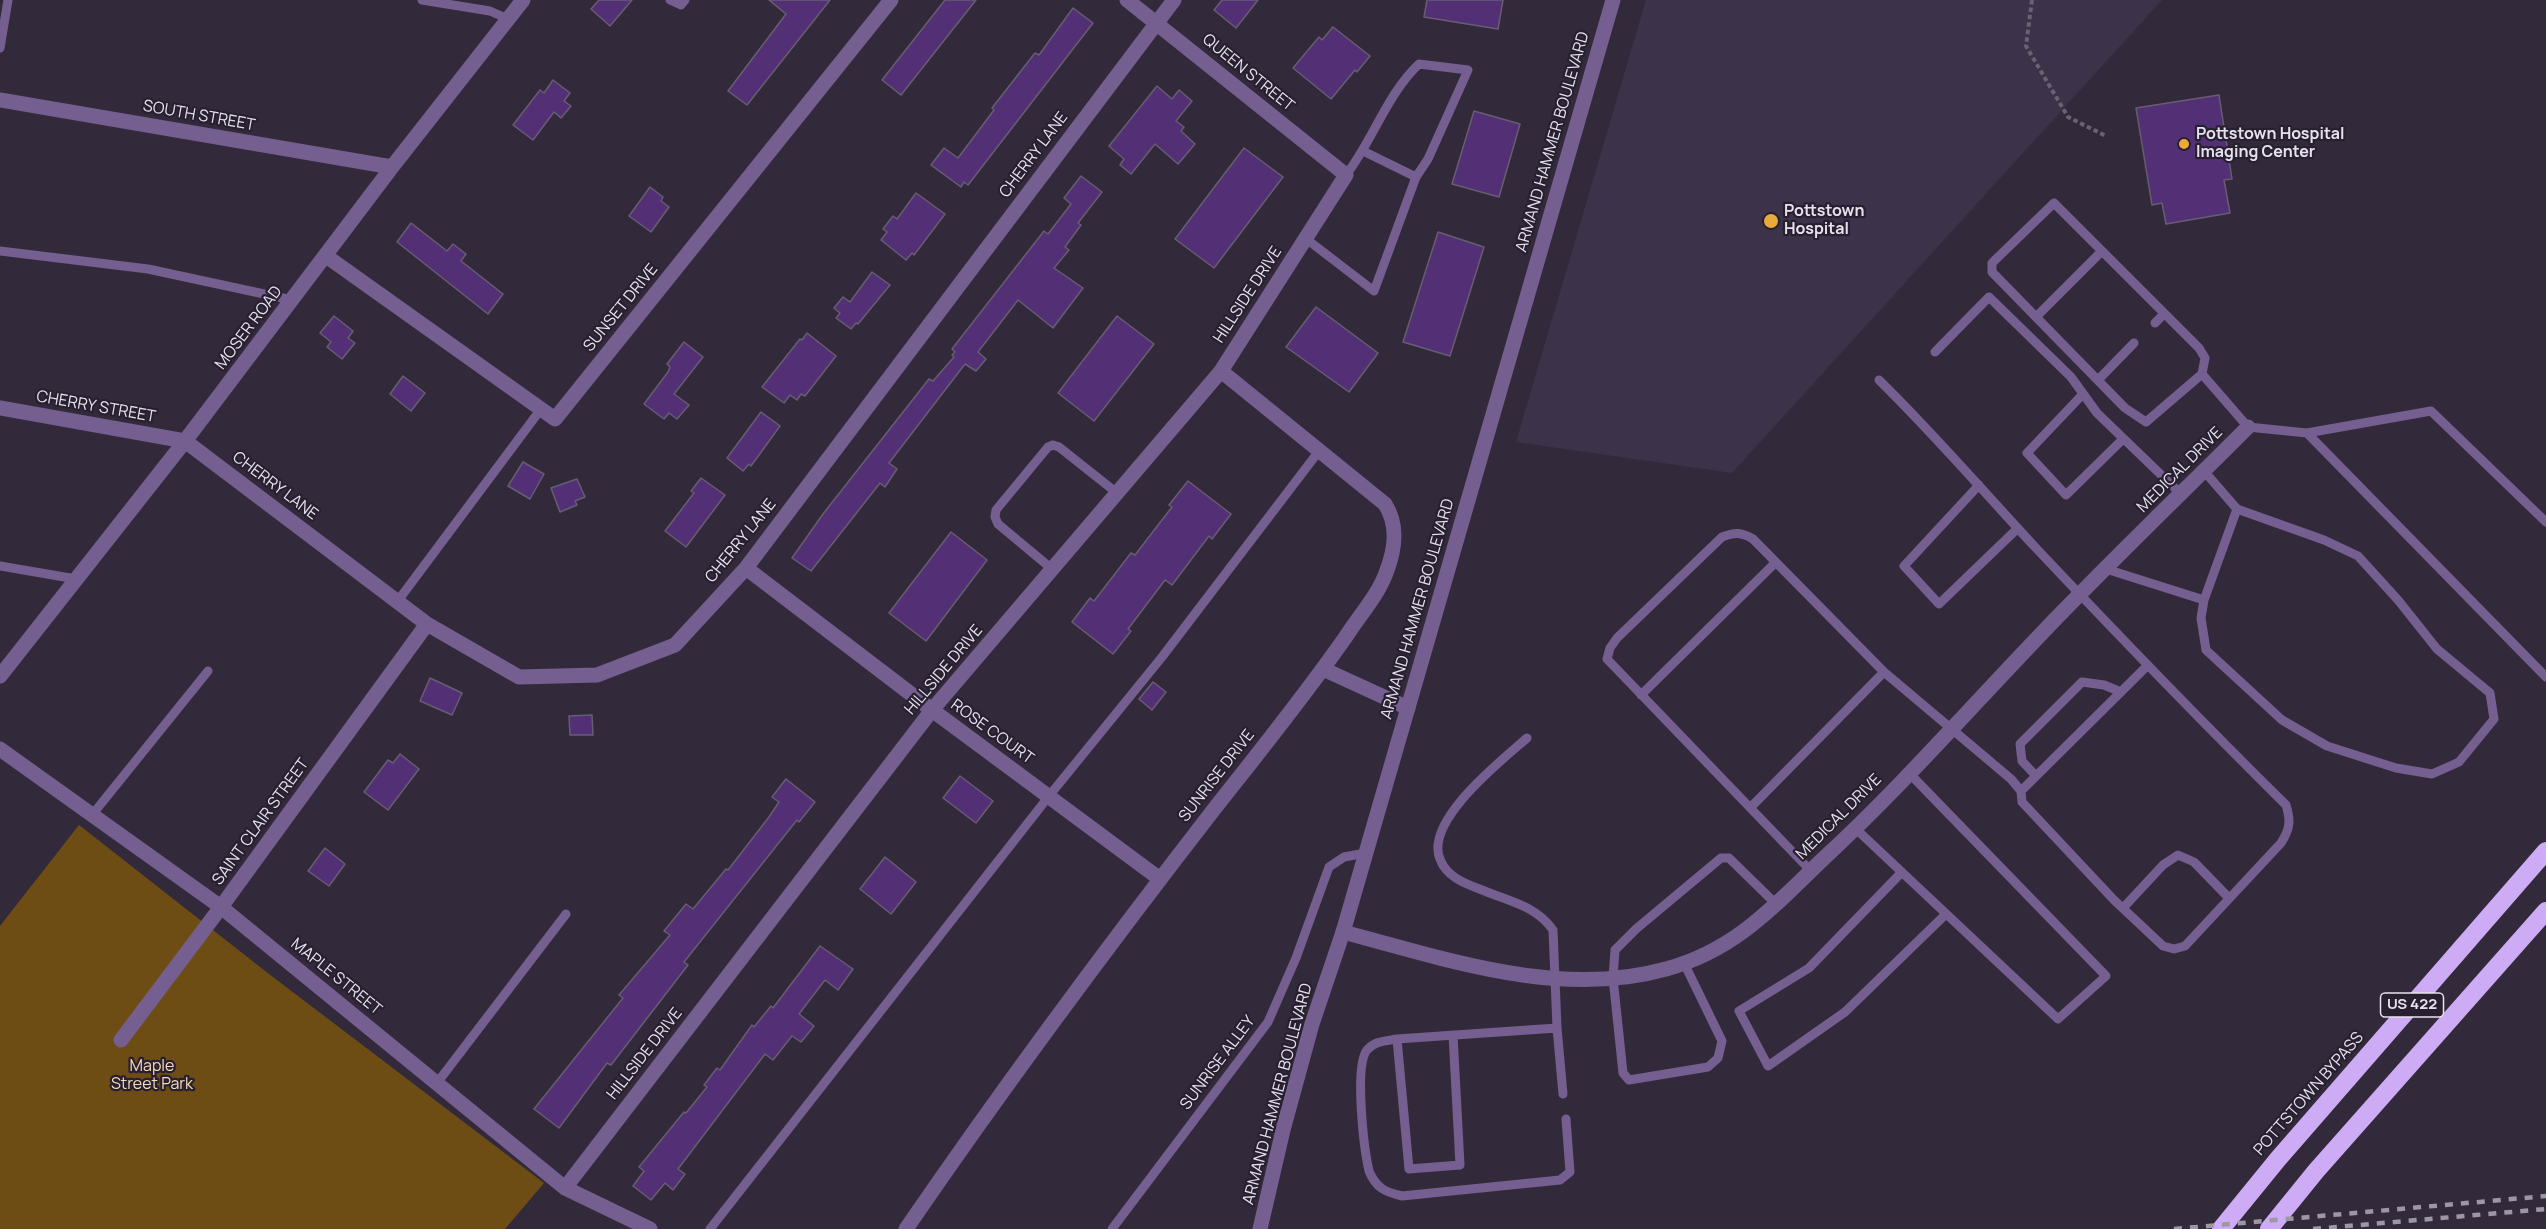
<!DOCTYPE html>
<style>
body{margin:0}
canvas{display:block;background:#322a3b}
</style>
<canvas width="2546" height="1229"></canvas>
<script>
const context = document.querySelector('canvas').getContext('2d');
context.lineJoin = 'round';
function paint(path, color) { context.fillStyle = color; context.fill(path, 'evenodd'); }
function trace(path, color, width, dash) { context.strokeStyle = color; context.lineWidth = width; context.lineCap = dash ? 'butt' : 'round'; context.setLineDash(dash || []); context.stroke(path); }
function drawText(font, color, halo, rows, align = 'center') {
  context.font = font + ' Manrope,sans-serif'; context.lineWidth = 4.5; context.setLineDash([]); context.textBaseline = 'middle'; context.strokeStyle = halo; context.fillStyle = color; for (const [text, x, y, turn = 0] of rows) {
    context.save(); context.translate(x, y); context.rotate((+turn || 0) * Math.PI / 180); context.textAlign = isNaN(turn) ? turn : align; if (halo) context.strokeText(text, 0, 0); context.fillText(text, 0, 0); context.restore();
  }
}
paint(new Path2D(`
 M1646,0H2162L1732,473L1516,442Z`), '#3c3249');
paint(new Path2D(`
 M79,825L269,974L544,1183L505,1229H0V926Z`), '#6d4d14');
const building = new Path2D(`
 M599,0H632L610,26L591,9Z
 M769,0H830L747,105L728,91L786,14Z
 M945,0H976L901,95L882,80Z
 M1222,0H1258L1236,28L1214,10Z
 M1427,0H1503L1498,29L1424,17Z
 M1073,8L1093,23L968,185L964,182L961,187L931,165L944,148L958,158L994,110L992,108L1035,53L1039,55Z
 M1333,27L1370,56L1357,72L1355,70L1331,99L1293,68L1319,37L1322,40Z
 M553,80L570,93L564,101L571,106L561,118L554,112L533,140L513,125L540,90L544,93Z
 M1157,86L1172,99L1179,90L1192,101L1176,121L1184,127L1181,131L1195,144L1178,164L1155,144L1131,174L1120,165L1124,159L1109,146Z
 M2219,95L2232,179L2224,180L2230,213L2166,224L2162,203L2152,205L2136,108Z
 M1474,111L1520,124L1499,197L1452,184Z
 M1244,148L1283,177L1214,268L1175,239Z
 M1081,176L1102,192L1078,223L1081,225L1065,247L1069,250L1054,268L1083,288L1053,328L1018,300L978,352L986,359L976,371L965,364L889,463L897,469L885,487L880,483L811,571L792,558L823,514L929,379L933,381L954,357L952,355L955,352L952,349L1044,231L1048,234L1071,204L1064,198Z
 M650,187L663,197L661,201L669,207L651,232L629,216Z
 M916,193L945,214L914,255L912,253L906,260L881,240L887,232L883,229L893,216L897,219Z
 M411,223L447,251L453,244L466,254L461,261L503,294L488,314L397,242Z
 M1438,232L1484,247L1450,356L1403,342Z
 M872,272L890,285L858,324L856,323L851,329L836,318L840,313L834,308L843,297L850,302Z
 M1316,307L1378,353L1349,392L1286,347Z
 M334,316L353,331L348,338L355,343L342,359L327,347L331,342L320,333Z
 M1117,316L1154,344L1094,421L1058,393Z
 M807,333L836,356L805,396L801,394L797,400L790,395L784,403L762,387L800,339L802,340Z
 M684,342L703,357L674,394L689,405L677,419L669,413L664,419L644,404L668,372L670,367L667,364Z
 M403,376L425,393L411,411L390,394Z
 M761,412L780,426L751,466L749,464L743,471L727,458Z
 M523,462L544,474L530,499L508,486Z
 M701,478L725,495L686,547L665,531L694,493L691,491Z
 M577,479L585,497L575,501L577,505L560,512L551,488Z
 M1188,481L1231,514L1212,539L1209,536L1172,585L1165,580L1128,629L1131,631L1113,654L1072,622L1090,598L1094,601L1131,553L1135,555L1172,507L1169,505Z
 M951,532L987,560L926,641L889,613Z
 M430,678L462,693L452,715L420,701Z
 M1153,682L1166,692L1152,710L1139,699Z
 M592,715L593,735H570L569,716Z
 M400,754L419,769L388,810L364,792L388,760L393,763Z
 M960,776L993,801L976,823L943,798Z
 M786,779L815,802L799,822L797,820L684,962L688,965L611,1065L607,1063L559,1128L534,1109L623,998L619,995L670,935L664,931L686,904L693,909L726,869L728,870L769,817L779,802L772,797Z
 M325,848L345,864L329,886L308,871Z
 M885,857L916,882L891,914L860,889Z
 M820,946L853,969L838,990L825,980L799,1014L814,1026L801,1042L792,1036L773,1060L765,1054L678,1169L685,1174L673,1190L665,1183L651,1200L633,1186L644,1171L639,1167L684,1112L686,1113L707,1087L704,1085L717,1068L720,1070L752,1025L754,1027L771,1006L773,1008Z`);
paint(building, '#533076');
trace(building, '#665d71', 1.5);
trace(new Path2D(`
 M2032,0L2026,46L2068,117L2106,136`), '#696272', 4, [4.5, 3]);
trace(new Path2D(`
 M422,0L490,11L508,19
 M670,0L681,5L685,0
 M0,48L8,0
 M1363,151L1416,177
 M1305,238L1374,291L1416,177L1428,159L1468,70L1419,64C1387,94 1373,140 1346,175
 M0,251L148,269L292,300
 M2036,317L2102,251
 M2155,323L2164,314
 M1935,352L1989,297L2071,377L2097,413L2181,494
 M2202,374L2205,358L2199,348L2054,203L1992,263V272L2125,408L2146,422L2202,374L2248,427L2307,433L2546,677
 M2098,380L2134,343
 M2083,394L2027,453L2066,495L2123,439
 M2307,433L2431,411L2546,522
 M2204,471L2237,509L2324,540L2358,556L2398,600L2437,649L2490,693L2494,719L2459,762L2432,774L2396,768L2327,746L2282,720L2206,650L2201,618L2204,600L2237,509
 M1979,485L1904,566L1939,604L2018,528
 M0,566L76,579
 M1052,569L998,524L995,517L996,510L1048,447L1053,445L1059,447L1117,493
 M2106,569L2204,600
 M397,602L541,409
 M1641,695L1775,563
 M2036,776L2022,761L2020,744L2082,682L2104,685L2121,692
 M2021,791L2147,666
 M1751,807L1884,672
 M92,815L208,671
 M1856,829L2058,1019L2106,976L1909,773
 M1811,871L1607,659L1610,648L1617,638L1722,537C1735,532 1741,532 1753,539L1884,672L2011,779L2021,791L2022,802L2114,900L2163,946L2174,949L2185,946L2281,843C2290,829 2291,821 2286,805C2201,721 2118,635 2035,547C1983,491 1934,434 1879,380
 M1902,872L1809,968L1739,1011L1768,1066L1845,1012L1946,914
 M2123,908L2163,865L2178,855L2194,862L2229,898
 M1684,963L1722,1041L1718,1058L1708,1067L1629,1080L1623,1073L1613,978L1615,950L1636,929L1721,858H1729L1776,904
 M1557,1028L1563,1094
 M1453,1035L1460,1165L1409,1169L1397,1039L1557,1028L1553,930C1537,907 1512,902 1487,892C1470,885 1447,879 1440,859C1424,821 1502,760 1527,738
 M1397,1039C1385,1041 1375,1041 1367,1050C1354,1066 1364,1149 1369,1171C1376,1188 1385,1192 1402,1196L1560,1180L1570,1172L1566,1119
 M437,1083L566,914
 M710,1229L1049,796L1162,657L1319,451
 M1112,1229L1268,1022L1296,958L1329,867L1344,857L1366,853`), '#755e90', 9);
trace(new Path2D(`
 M0,100L392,167
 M326,256L555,419L891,0
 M0,408L185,441L427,624L519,677L597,675L675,645L746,568L1174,0
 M746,568L932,710L1160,879
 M1323,669L1408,708
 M0,676L185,441L392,167L523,0
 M0,749L221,907L565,1188L650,1229
 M1343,932C1446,959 1559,999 1666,969C1735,950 1772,908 1822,860C1900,788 1970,708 2043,632C2110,562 2180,495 2248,427
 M121,1040L221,907L427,624
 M565,1188L932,710L1221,371L1346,175L1127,0
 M906,1229C1004,1086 1108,946 1215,808C1260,751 1306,694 1347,635C1360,615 1378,595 1386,573C1395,550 1399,526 1385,504L1221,371`), '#755e90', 15);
trace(new Path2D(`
 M1260,1229L1283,1130L1312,1024L1343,932L1613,0`), '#755e90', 15);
trace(new Path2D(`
 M2221,1229L2278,1159L2546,851
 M2269,1229L2316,1171L2546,911`), '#cdacf5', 18);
trace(new Path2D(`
 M2174,1229L2546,1196
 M2313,1229L2546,1209`), '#9c97a4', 4.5, [8, 8]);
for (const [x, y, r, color] of [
 [2184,144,6,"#eaaa39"],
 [1771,221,8,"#eaaa39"]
]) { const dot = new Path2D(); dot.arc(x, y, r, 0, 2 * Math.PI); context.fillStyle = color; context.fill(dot); trace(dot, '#282031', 2); }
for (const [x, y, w] of [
 [2412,1005,63]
]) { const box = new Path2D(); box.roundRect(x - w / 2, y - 12, w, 24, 4.5); context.fillStyle = '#282031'; context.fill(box); trace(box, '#e6e2ed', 1.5); }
drawText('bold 15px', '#e6e2ed', null, [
 ["US 422",2412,1005]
]);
drawText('16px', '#e6e2ed', '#282031', [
 ["QUEEN STREET",1248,73,39],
 ["SOUTH STREET",199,116,10],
 ["ARMAND HAMMER BOULEVARD",1553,142,-74],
 ["CHERRY LANE",1034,155,-53],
 ["HILLSIDE DRIVE",1248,295,-57],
 ["SUNSET DRIVE",621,308,-51],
 ["MOSER ROAD",249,328,-53],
 ["CHERRY STREET",96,407,10],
 ["MEDICAL DRIVE",2180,470,-45],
 ["CHERRY LANE",275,486,37],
 ["CHERRY LANE",741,541,-51],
 ["ARMAND HAMMER BOULEVARD",1418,609,-74],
 ["HILLSIDE DRIVE",944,670,-50],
 ["ROSE COURT",992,732,36],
 ["SUNRISE DRIVE",1217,776,-52],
 ["MEDICAL DRIVE",1839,817,-45],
 ["SAINT CLAIR STREET",261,822,-54],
 ["MAPLE STREET",336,977,39],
 ["HILLSIDE DRIVE",645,1054,-52],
 ["SUNRISE ALLEY",1218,1063,-53],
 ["ARMAND HAMMER BOULEVARD",1278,1094,-75],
 ["POTTSTOWN BYPASS",2309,1094,-49]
]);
drawText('bold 16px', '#e6e2ed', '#282031', [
 ["Pottstown Hospital",2196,135],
 ["Imaging Center",2196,153],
 ["Pottstown",1784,212],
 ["Hospital",1784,230]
], 'left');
drawText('16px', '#f6dbb4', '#282031', [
 ["Maple",152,1067],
 ["Street Park",152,1085]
]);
</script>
